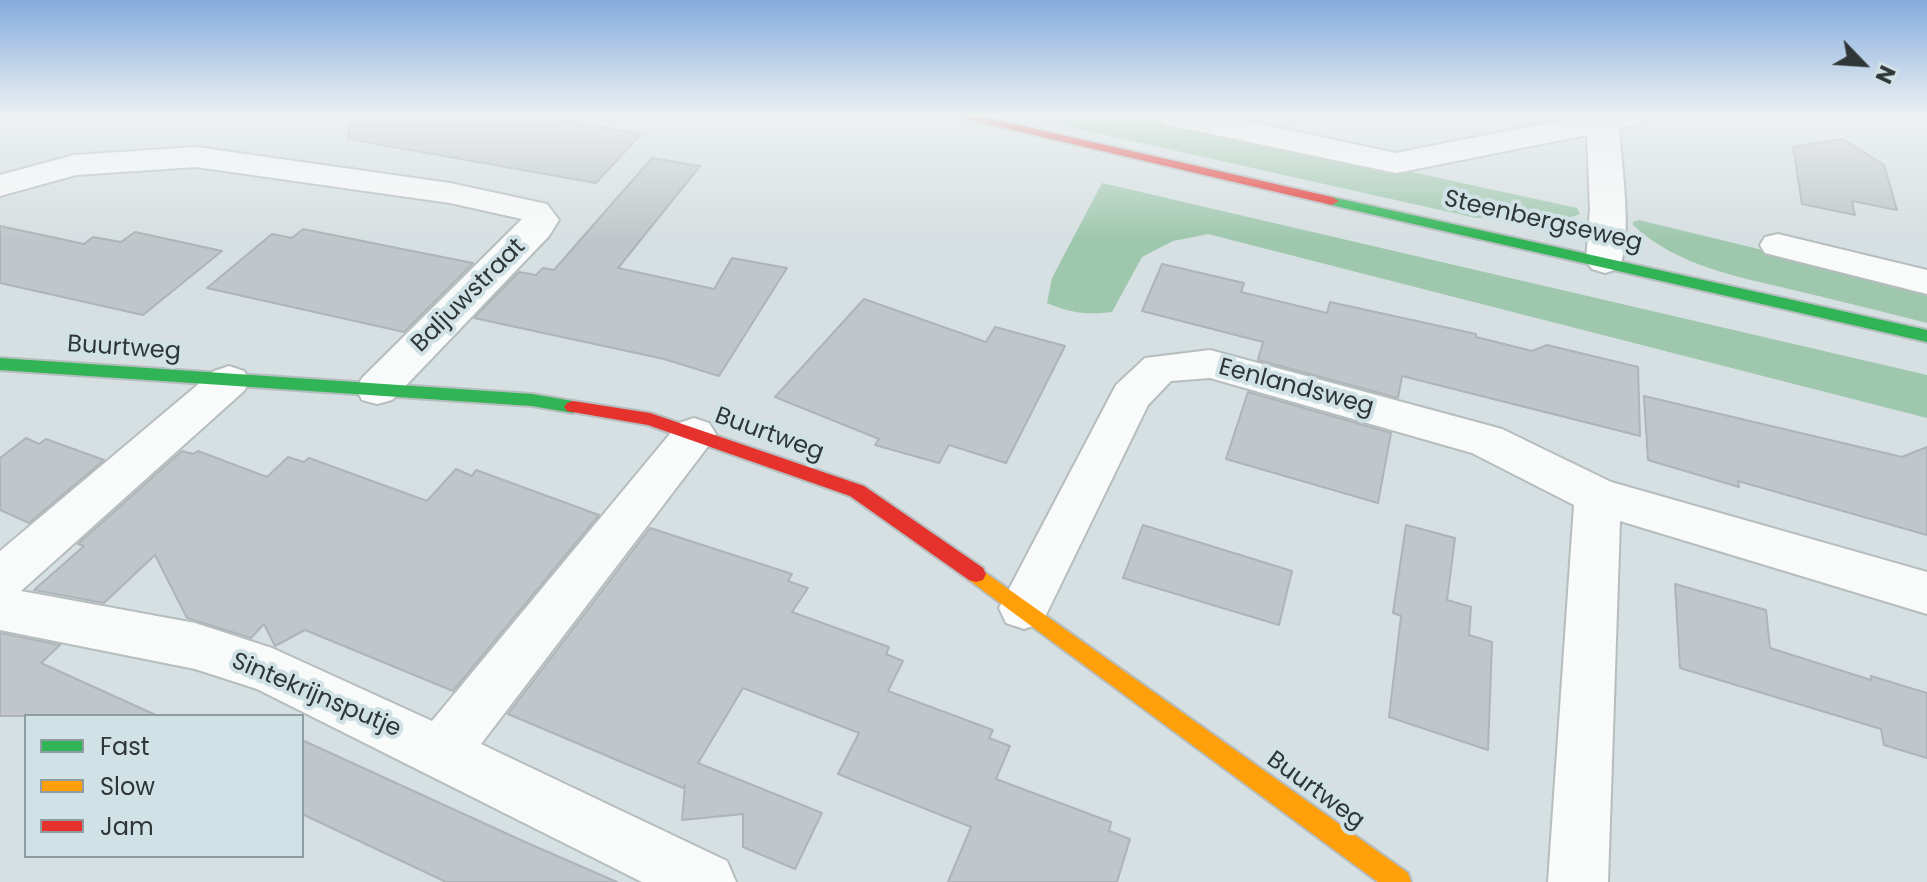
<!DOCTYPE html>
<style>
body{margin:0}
#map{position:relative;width:1927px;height:882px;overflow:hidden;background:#d6dfe1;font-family:Poppins,sans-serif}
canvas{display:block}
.legend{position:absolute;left:24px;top:714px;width:280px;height:144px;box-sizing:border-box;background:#d1e2e6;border:2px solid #909da0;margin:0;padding:10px 14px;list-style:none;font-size:24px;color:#2f3637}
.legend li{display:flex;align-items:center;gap:16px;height:40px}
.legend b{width:40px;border:2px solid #909da0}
.north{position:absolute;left:1823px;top:24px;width:80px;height:80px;-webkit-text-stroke:6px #d1e2e6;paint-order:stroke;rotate:115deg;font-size:22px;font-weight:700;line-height:32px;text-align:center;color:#2f3637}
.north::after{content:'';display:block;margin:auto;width:28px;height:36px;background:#2f3637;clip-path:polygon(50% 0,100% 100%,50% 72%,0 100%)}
</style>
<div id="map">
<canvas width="1927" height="882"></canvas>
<ul class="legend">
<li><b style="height:10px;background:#30b455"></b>Fast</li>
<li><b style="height:10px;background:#ff9f0a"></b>Slow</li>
<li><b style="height:10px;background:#e5322d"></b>Jam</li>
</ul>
<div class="north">N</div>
</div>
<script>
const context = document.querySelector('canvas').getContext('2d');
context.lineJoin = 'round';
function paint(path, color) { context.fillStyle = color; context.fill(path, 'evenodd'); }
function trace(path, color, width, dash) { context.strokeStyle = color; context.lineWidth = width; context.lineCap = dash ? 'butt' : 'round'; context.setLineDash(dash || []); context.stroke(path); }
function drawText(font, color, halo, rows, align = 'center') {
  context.font = font + ' Poppins,sans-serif'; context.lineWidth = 8; context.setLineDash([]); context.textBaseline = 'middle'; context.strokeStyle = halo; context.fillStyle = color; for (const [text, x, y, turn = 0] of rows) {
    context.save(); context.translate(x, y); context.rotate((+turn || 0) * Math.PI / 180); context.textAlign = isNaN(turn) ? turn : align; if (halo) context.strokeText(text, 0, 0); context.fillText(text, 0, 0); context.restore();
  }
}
paint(new Path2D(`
 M1020,116H1155L1577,208L1580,214C1541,228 1515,217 1476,218Z
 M1102,183L1927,375V418L1208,234L1173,241L1142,257L1112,312C1087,315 1070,313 1047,303L1052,278Z
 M1639,220L1927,290V323C1885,312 1843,302 1802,292C1744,278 1677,267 1633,225V222Z`), '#9fc7ae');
const building = new Path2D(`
 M350,116H540L641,134L596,183L348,139Z
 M1843,139L1884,165L1897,210L1852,201L1855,215L1802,204L1793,147Z
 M652,158L700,166L618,268L714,289L732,258L787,268L719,376L664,359L474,318L519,272L536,275L543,268L554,270Z
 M0,226L84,244L93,237L121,242L135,232L222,251L143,315L0,283Z
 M303,229L407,250L473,263L404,332L207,288L272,234L292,238Z
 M1162,264L1244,283L1241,292L1327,313L1330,302L1476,334V337L1532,351L1547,345L1638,367L1640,436L1402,376L1398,398L1258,360L1263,342L1142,311Z
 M864,299L986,342L995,327L1065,346L1006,463L949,445L939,463L875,445L879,439L775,397Z
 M1248,392L1391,433L1378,503L1226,459Z
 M1644,396L1902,457L1927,447V535L1738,481L1739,487L1648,460Z
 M26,438L39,444L46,439L104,460L29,523L0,510V458Z
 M182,451L193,454L198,451L267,477L288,457L304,462L309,458L427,501L456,469L472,476L476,470L599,515L453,691L305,630L275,646L264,624L251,638L187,618L155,555L104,603L34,590L84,546L78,544Z
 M1143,525L1292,571L1279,625L1123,578Z
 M1406,525L1455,538L1447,600L1471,607L1469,635L1492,642L1488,750L1389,717L1401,616L1393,613Z
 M650,528L792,574L788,581L808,588L792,612L889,647L886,654L903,661L888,691L993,730L989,738L1010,746L996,779L1111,822L1109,831L1130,839L1117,882H948L971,827L838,774L859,733L743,688L698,763L822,813L795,869L743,847V814L682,820L685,785L683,788L508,714Z
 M1675,584L1766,610L1770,648L1871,680V676L1927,693V758L1884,745L1881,729L1680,668Z
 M0,633L60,645L41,663L158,716H0Z
 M302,740L525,842L617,882H446L302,814Z`);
paint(building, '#c0c6c9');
trace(building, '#aeb4b7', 2);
const street = new Path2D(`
 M1158,116H1222L1396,153L1582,116H1649L1644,123L1619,128C1621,160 1634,245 1618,269L1605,273L1592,269L1586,261L1590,209L1587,135L1396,173L1174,126L1163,123Z
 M196,147L450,183L547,204L559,220L549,236L392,400L377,404L362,400L356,389L362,378L522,219L450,203L196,167L76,175L0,196V175L74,155Z
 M1778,234L1927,270V294L1765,253L1760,245L1765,237Z
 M1210,350L1502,429L1611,482L1927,572V614L1620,521L1608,882H1548L1574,505L1472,453L1210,378L1171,381L1148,405L1042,623L1024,629L1006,623L999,608L1116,385L1145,358Z
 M229,366L244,371L250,381L244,391L21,591L195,623L272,648L432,721L679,423L694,418L709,423L716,434L709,445L481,744L727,861L736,882H642L257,689L195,669L0,630V551L214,371Z`);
const fast = new Path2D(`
 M1332,197L1927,330V342L1327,204L1325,201Z
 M0,358L532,394L573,401L582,407L573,413L532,406L0,370Z`);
const slow = new Path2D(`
 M976,566L1408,873L1411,882H1378L969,580L966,574L969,568Z`);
const jam = new Path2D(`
 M954,116H979L1332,197L1339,201L1332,205Z
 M573,401L650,413L864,486L983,568L986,574L983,580L976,582L969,580L850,496L648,425L567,411L564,407L567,403Z`);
trace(street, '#b6bdbe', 4);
trace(fast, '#b6bdbe', 4);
trace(slow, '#b6bdbe', 4);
trace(jam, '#b6bdbe', 4);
paint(street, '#f9fafa');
paint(fast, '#30b455');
paint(slow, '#ff9f0a');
paint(jam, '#e5322d');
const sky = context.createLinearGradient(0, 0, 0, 240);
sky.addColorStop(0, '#85acdd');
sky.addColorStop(0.48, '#edf1f2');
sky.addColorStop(1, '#edf1f200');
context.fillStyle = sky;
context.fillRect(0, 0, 1927, 240);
drawText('24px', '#2f3637', '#d1e2e6', [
 ["Steenbergseweg",1543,222,13],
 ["Baljuwstraat",469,296,-45],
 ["Buurtweg",124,349,4],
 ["Eenlandsweg",1296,388,15],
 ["Buurtweg",769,435,20],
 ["Sintekrijnsputje",316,696,23],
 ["Buurtweg",1315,791,36]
]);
</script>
